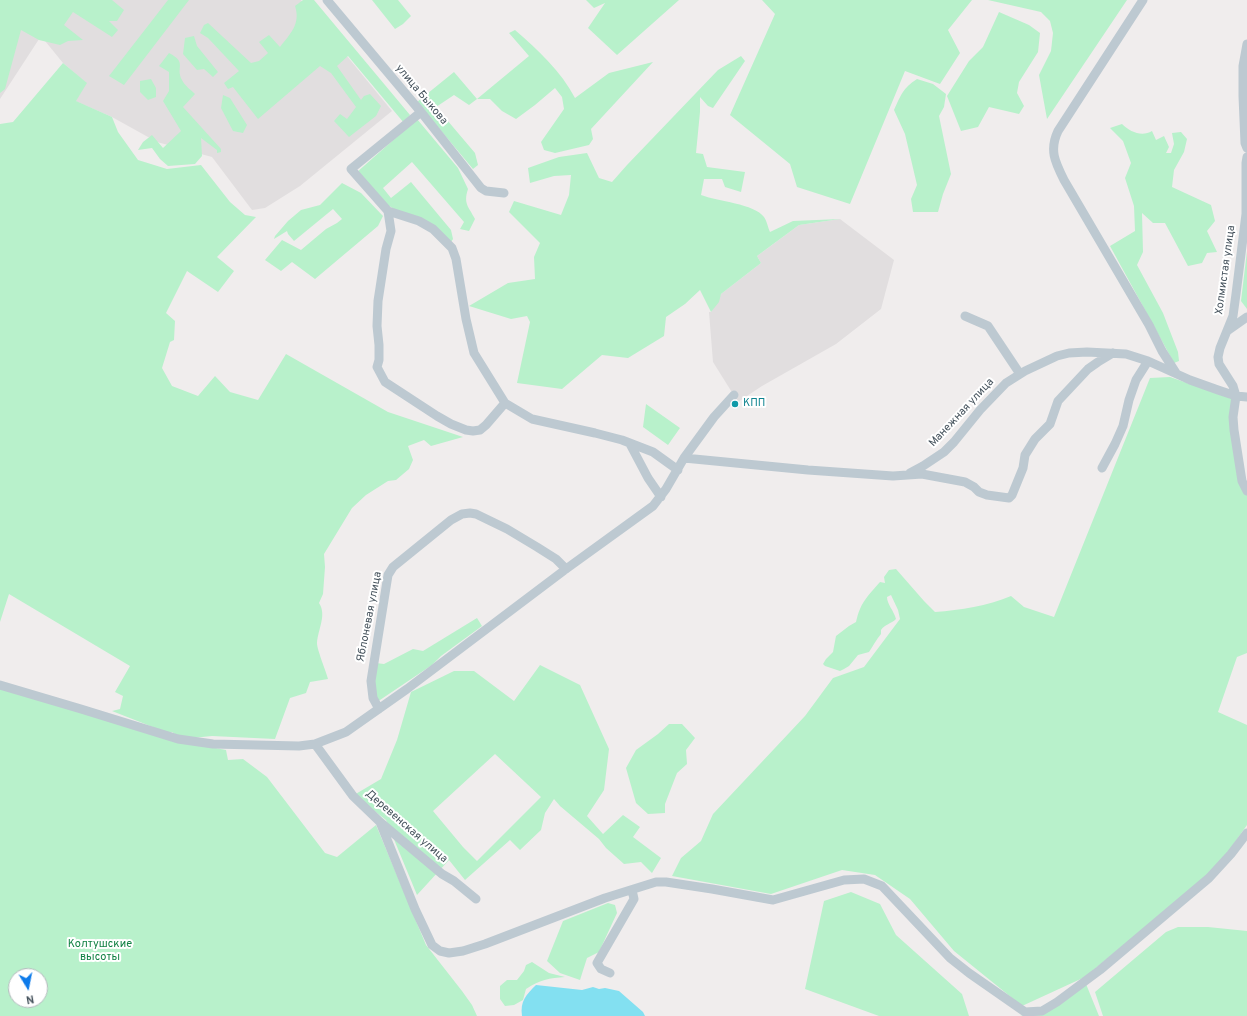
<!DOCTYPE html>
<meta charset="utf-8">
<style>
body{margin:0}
#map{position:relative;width:1247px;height:1016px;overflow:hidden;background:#f0eded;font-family:Overpass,sans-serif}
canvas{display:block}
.north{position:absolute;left:8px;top:968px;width:40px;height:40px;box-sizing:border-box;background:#fff;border:1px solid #b5babe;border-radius:50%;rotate:170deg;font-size:11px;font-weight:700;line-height:16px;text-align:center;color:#45525c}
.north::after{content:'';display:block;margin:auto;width:14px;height:18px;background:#0e7bea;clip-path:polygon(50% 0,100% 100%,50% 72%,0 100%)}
</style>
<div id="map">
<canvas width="1247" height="1016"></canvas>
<div class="north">N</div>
</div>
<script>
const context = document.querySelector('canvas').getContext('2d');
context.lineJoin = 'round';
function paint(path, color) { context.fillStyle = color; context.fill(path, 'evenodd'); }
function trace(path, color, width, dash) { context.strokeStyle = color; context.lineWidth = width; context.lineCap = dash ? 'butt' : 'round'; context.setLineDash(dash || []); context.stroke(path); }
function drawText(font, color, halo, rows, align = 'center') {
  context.font = font + ' Overpass,sans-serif'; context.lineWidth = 4; context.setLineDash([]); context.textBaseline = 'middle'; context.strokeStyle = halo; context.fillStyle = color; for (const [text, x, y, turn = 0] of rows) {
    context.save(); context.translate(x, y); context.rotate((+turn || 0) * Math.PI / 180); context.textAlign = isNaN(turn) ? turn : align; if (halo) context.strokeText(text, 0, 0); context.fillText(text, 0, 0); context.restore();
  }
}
paint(new Path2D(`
 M0,0H301L392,111L300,186L265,208L252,210L212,157L157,142L112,117L75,101L86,83L63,63L41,36L0,99Z
 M840,219L894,260L881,309L836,344L762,386L738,402L713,362L709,312H711L721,294L761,263L757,256L768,248L799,225Z`), '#e1dedf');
paint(new Path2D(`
 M0,0H112L124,10L117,21H109L118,30L112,37L73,12L64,25L83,40L68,41L60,45L39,40L21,30L5,89L0,93Z
 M168,0H189L124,85L109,76Z
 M303,0H314L410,115L404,123L348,56L337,66L361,100L364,96L370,94L381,106L376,116L349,137L334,121L340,114L347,119L356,107L331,73L320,66L258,119L233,87L228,89L224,83L239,71L208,38L200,33L204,25L208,23L251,63L259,61L268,53L259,42L269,35L280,47C290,34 301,24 295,6Z
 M372,0H398L411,16L403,24L395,29Z
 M586,0H679L617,55L588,28L605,3L594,8Z
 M762,0H972L948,30L960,53L940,84L905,71L850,204L797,187L790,164L730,115L775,14Z
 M988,0H1127L1047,119L1039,75L1051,51L1053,33L1050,21L1041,12Z
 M999,12L1029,25L1040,33L1038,52L1019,82L1017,93L1024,106L1019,114L989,107L978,127L961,131L947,96L969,61L983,47Z
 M515,30C538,50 561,71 575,98L609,73L653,62L591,129L593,139L589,145L555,153L544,150L541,142L564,109L562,97L555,88L535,105L516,119L502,111L490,99H477L469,105L454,95L436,107L475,153L478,165L473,169L417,102L454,72L477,99L529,56L509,33Z
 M194,36L197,46L218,72L213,77L204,69L197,70L183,54L185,38Z
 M169,53C188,63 175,67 182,80C184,85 191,90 195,94L183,107L221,149V152L217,153V150L201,138L202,156L195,164L168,166L160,159L152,148L138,150L143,142L152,135L163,148L181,131L163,101L169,91V72L159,66Z
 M741,56L745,61L713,108L708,106L700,97V112L696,153L703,154L707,167L745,172L741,192L725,187L722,179H704L701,195C717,201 755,204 764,217C767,221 768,228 770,232L793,221L840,219L799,225L757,256L761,263L721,294L719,302L711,312L700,290L685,304L666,317L664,336L628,358L602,355L562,389L517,383L530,322L527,316L511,319L469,306L508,283L535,279L534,257L540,243L509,212L514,201L561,215L569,195L571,175L554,176L530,183L528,168L559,157L587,153L599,178L612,182L627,165L718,70Z
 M63,63L87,83L76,101L112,117L118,132L138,160L167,169L201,165L230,202L245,215L256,217L217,257L234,271L218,292L187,271L166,313L175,321L174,340L170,342L162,368L172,386L198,396L215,376L230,392L258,400L286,354L388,412L463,437L431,446L424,440L408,446L413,460L409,469L396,480L388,481L366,495L352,508L324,554L325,567L323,594L319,603C327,615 318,629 317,643C317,650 326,671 328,679L310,682L306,693L290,698L275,739L212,736L182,739L172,732L163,738L226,750L228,760L243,759L267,777L325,853L337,857L376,825L426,945L462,991L472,1005L477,1016H0V689L168,733L112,711L120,709L123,696L115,692L130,666L9,594L0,622V124L13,122ZM16,976H40V1000H16Z
 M151,79L156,88V97L148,100L140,92V81Z
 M917,79L933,84L946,94L944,107L939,116L951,174L943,194L938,212H913L911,199L917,185L905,134L894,110C901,95 903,88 917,79Z
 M223,95L230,98L247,125L243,133L233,131L221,108Z
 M417,119L458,168L468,189C463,204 469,207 475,219L469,231L460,229L464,222L412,162L383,188L391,198L411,182L451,230L453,239L451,242L384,203L356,173Z
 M1122,124C1130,132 1142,137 1152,131L1156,140L1164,136L1169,147L1166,153H1171L1174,144L1172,133L1181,132L1187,139L1184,152L1174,170L1172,187L1211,205L1215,221L1207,231L1217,252L1207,253L1202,263L1188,266L1165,223H1153L1142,213L1143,252L1137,265L1163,313L1178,352L1179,361L1174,363L1110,246L1135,231L1134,206L1125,178L1131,163L1123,141L1110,128Z
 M342,183L361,193L383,216L378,226L315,279L292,262L281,271L265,260L282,240L301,250L326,229L337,223L342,219L333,209L294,241L288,234L287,231L274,239L275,236L288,221L301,210L320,205Z
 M1247,251V309L1241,301Z
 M1170,377L1233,399L1247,493V653L1237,657L1218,712L1247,725V825L1228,852L1206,877L1085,977L1022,1006L954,951L910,899L875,875L842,870L771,894L672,876L681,858L701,841L713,814L805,716L833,678L864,667L900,619L898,610L891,595L887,597C887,604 894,611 896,619C891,624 885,624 881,630V634C876,640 873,646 869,652L858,655L849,666L844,669L840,671L825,666L823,664L826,659L833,652L836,636L849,626L856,622C857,618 858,613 860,609C864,599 873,590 880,582L885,583L884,577L889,570L896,569L924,601L935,612C961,610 987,606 1011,596L1024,607L1054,617L1150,378Z
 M646,404L680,428L668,445L643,427Z
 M477,618L482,626L441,656L432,665L377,702L373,681L376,663L384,664L413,649L423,651Z
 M540,665L580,685L609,749L604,790L587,816L603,834L623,815L640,827L633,837L661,858L652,873L641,862L624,864L606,848L599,839L560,806L554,799L545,813L541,830L520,850L510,840L465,880L449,860L417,895L386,820L354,795L381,779L397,740L411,692L454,671H474L514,701ZM495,754L541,797L477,861L463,847L433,811Z
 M669,724H682L695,738L686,750L687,764L677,773L665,804V813L648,814L636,803L626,768L636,750L658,734Z
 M851,892L880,904L896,935L962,994L969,1016H879L805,989L824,901Z
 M608,903L615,905L617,913L599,952L587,958L580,980L560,973L547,961L563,921Z
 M1178,927H1208L1247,931V1016H1103L1095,992L1166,932Z
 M532,962L549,973L565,977C550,978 539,980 526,989L523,1000L514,1005L505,1006L500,999V986L507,980H517L524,971L526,965Z
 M1086,984L1099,1016H1020L1045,1010Z`), '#b8f1cb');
paint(new Path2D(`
 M536,985L582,990L593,987L599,989L605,988L619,991L643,1012L645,1016H522C520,1001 526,995 536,985Z`), '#83e0f1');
trace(new Path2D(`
 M327,0L421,112L481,188L486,191L504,193
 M1143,0L1058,131C1049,150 1055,162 1064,180L1149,325L1162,351L1176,373
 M1247,44L1243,66V96L1245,143L1247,148
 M1247,157L1246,163V214L1236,294L1233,316L1220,348L1218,357L1219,364L1233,386L1236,396L1233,417L1234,430L1242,481L1247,491
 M388,211L419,221L433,229L452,248L456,259L466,319L474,353L505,403L532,419L595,433L622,440L653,452L678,470
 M388,211L391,231L386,249L378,301L377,326L379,345V360L377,367L385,382L437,416L451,424L466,430L473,431L480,430L486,425L505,403
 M388,211L351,169L421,112
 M965,316L988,326L1020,374
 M1227,331L1247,317
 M630,444L648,478L661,497
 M684,458L808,470L893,476L922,474L965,482L974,487L979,492L987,495L1009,498L1012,495L1023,468L1025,455L1035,439L1050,424L1058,401L1088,369L1098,362L1113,353
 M1102,468L1115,444L1123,426L1129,400L1136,380L1148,361
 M910,473L923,466L944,452L954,442L980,410L1006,383L1025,371L1057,356L1069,353L1087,352L1126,354L1148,361L1190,380L1218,390L1236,396L1247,397
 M0,685L81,709L178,739L213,744L299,746L315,744L346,732L407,689L566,569L653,506L666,489L684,458L714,417L734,395
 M379,709L373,698L371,681L388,575L393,567L451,520L462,514L470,513L476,514L507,529L537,547L556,559L566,569
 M315,744L353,796L380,822L442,874L454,881L476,899
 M380,822L415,909L432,945L440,951L449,953L463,951L485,944L605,898L656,882H666L712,889L773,900L844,880L864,879L882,886L950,958L969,973L1025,1012L1042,1011L1057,1002L1100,970L1209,878L1231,854L1247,833
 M610,973L601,969L597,963L634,899L632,890`), '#bdc9d1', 9);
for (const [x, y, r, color] of [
 [735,404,4,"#0f9aa8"]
]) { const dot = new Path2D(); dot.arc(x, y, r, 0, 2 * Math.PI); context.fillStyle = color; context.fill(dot); trace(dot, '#fff', 1.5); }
drawText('11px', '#45525c', '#fff', [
 ["улица Быкова",421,95,50],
 ["Холмистая улица",1226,270,-82],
 ["Манежная улица",962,413,-47],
 ["Яблоневая улица",370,617,-79],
 ["Деревенская улица",406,827,41]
]);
drawText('11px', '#0d838f', '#fff', [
 ["КПП",743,404]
], 'left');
drawText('11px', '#118143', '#fff', [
 ["Колтушские",100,945],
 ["высоты",100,958]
]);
</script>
